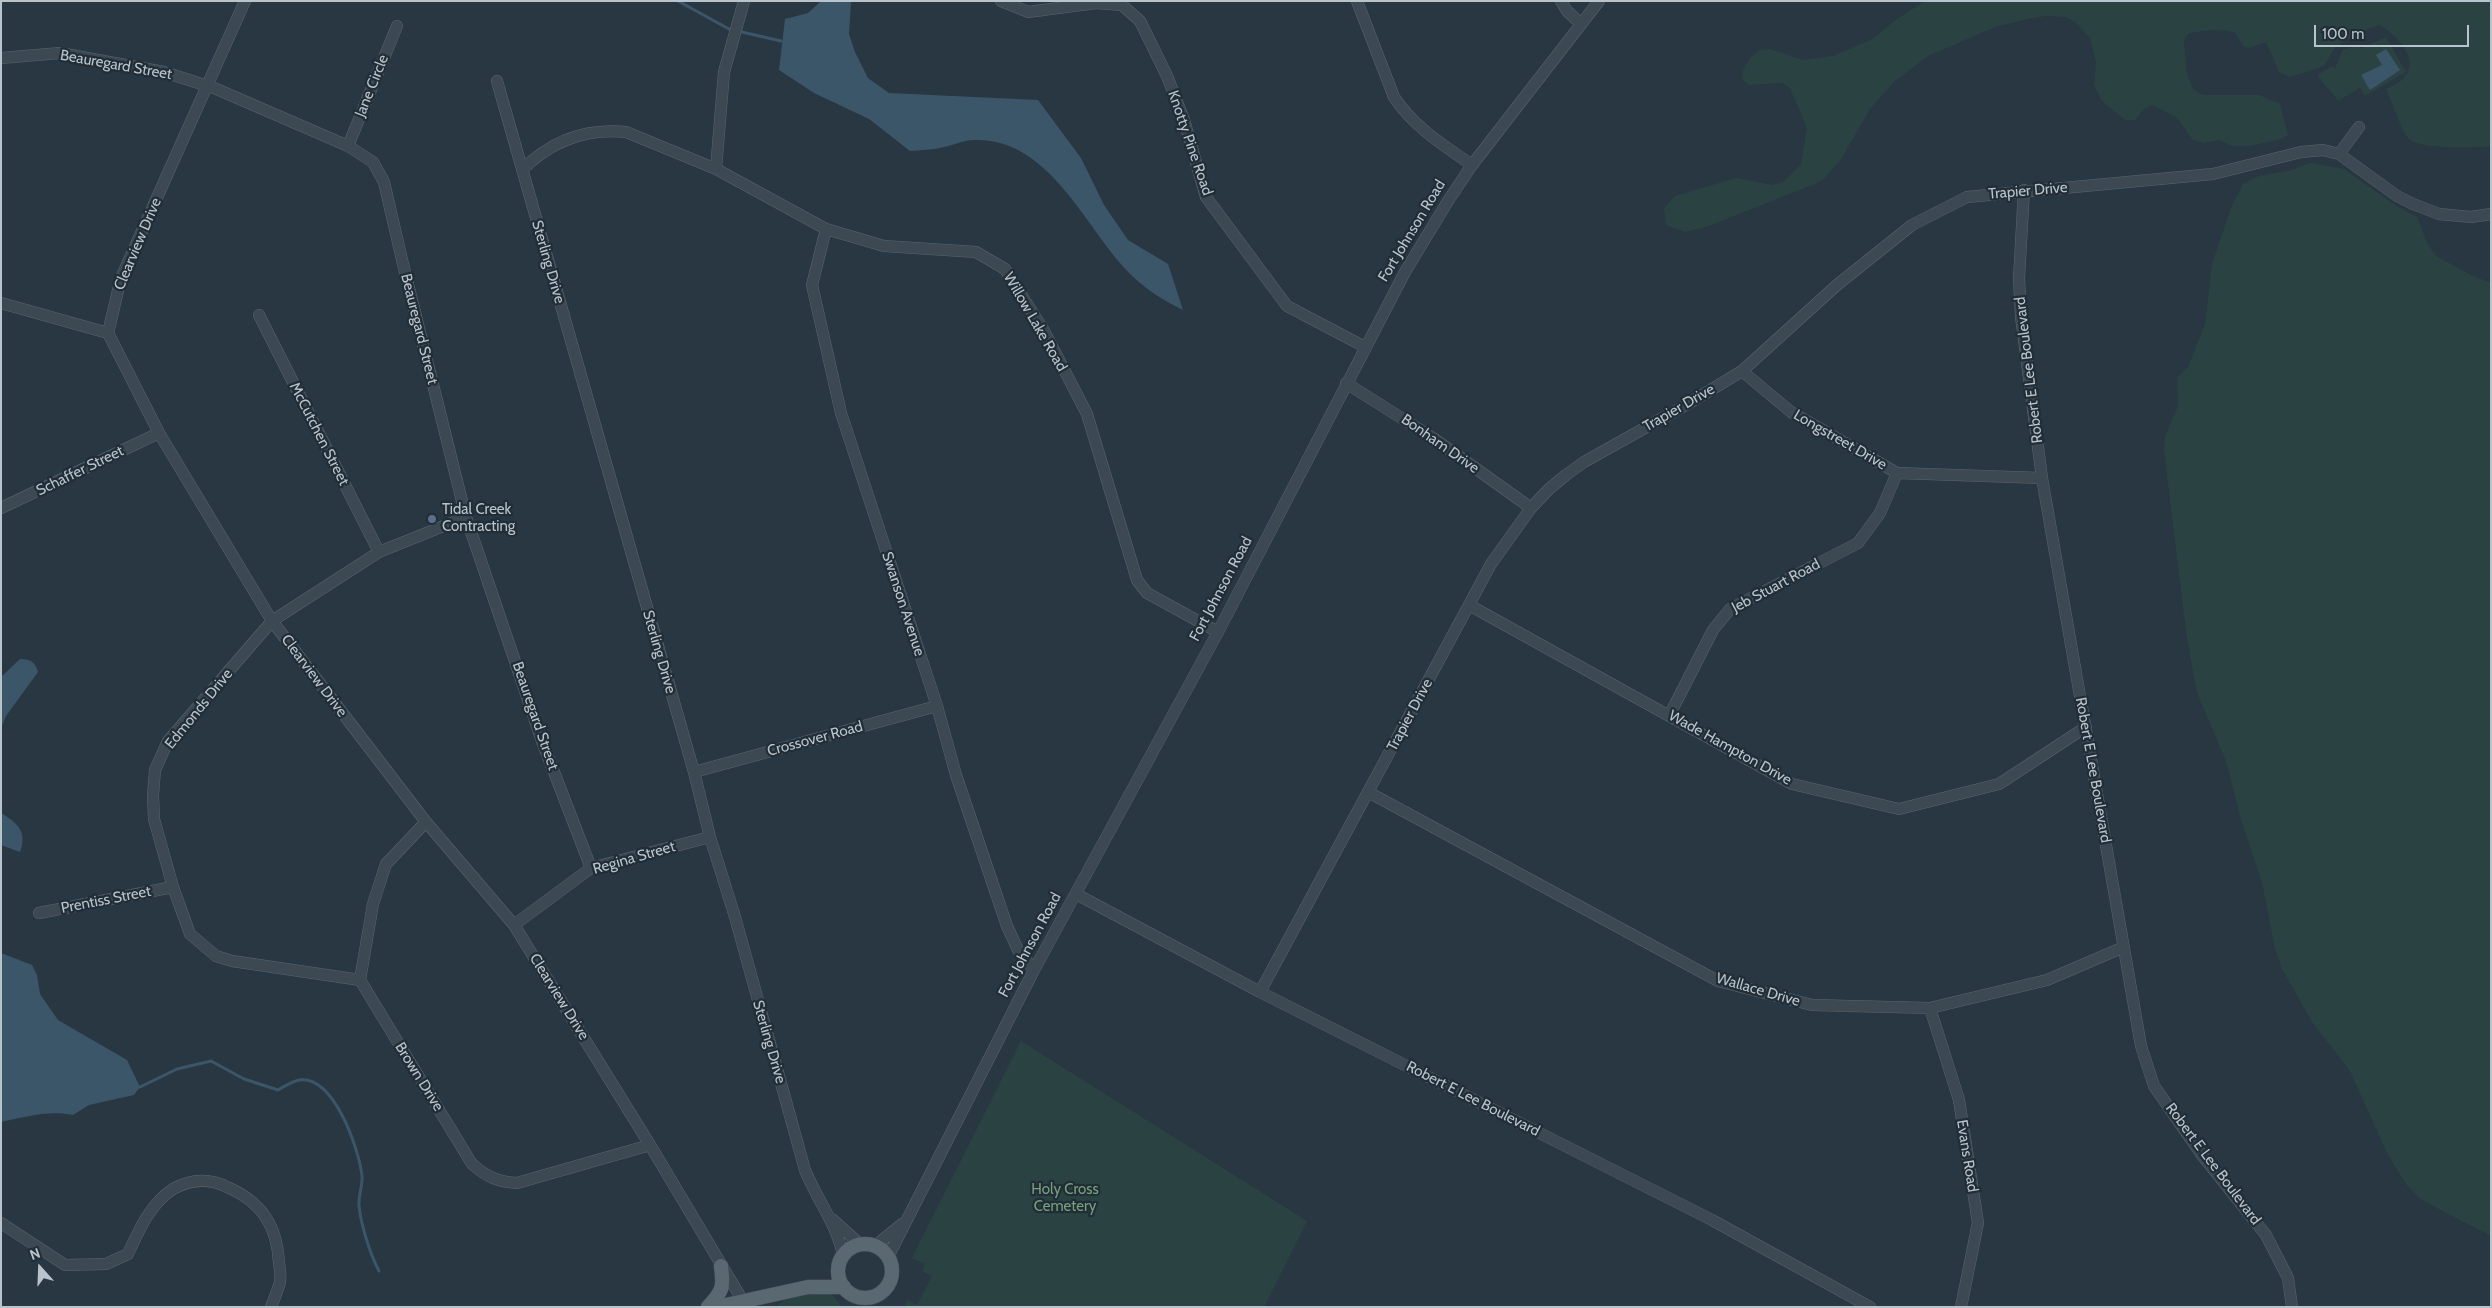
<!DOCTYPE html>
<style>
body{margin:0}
#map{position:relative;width:2492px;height:1308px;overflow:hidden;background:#283742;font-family:Cabin,sans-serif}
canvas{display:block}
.frame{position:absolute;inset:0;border:2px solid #b9c3cc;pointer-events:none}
.north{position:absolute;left:15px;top:1243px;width:50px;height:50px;-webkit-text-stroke:4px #212d37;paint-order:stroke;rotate:340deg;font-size:14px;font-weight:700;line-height:20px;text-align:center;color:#b9c3cc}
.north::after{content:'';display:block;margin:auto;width:18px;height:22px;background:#b9c3cc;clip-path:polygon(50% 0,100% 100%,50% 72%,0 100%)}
.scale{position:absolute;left:2314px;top:25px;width:155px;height:22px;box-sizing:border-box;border:2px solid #b9c3cc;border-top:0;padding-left:6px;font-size:15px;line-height:18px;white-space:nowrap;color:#b9c3cc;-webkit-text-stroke:4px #212d37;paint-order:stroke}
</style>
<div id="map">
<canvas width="2492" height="1308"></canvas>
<div class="frame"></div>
<div class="north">N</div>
<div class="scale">100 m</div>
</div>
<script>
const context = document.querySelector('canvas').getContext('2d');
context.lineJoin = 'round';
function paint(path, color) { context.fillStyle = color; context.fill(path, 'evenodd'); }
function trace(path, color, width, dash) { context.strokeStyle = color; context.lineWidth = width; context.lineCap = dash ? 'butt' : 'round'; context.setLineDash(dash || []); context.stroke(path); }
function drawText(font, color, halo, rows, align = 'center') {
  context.font = font + ' Cabin,sans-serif'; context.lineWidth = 4.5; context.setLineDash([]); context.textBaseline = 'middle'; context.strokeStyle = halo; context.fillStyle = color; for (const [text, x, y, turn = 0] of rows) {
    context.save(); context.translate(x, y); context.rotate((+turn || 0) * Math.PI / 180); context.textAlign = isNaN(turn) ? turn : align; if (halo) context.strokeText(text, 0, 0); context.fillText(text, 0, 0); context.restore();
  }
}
paint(new Path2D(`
 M1925,1H2491V146C2475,148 2418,150 2408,138C2402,131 2391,100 2386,89C2391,86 2399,83 2403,79C2422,60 2396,35 2380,25L2370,28L2348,39L2335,48L2324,66L2290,77L2279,72L2266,42L2250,48L2244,47L2235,33C2220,28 2204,30 2188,34L2184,41L2187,75L2194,90L2203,95H2259L2280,104L2288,135L2278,140L2249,146H2232L2219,140L2204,143L2193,140L2177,118L2153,105L2144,109L2135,120H2125L2102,101L2094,85L2096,62L2090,38L2075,22L2066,17L2045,16L2028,19L1995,27L1928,56L1894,82L1870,109L1841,159L1825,178L1817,183L1706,227L1685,232L1666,225L1664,208L1675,196L1736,178L1773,185L1783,182L1801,164L1807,128L1790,88L1782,83L1749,85L1742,79L1743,70L1750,58L1759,50L1770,49L1803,60L1833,56L1873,39L1894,21Z
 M2386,37L2406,72L2365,96L2360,88L2338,101C2332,91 2323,84 2317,75L2333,66L2335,69L2342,50L2354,47L2362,48Z
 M2311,163L2344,169L2395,205L2417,217L2428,245L2436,256L2471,275L2491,283V1236L2435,1207L2419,1198L2406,1184L2388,1155L2350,1071L2312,1022L2282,969L2275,949L2262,882L2242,823L2226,761L2197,693L2186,632L2164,449L2165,436L2178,406L2177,378L2188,367L2205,324L2212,264L2232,205L2243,184L2259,176L2292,170Z
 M1021,1041L1307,1221L1264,1307H904L907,1300L917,1305L932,1276L922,1271L925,1264L912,1258Z
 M820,1292L832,1294L842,1307H775L784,1300Z`), '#2a4342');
paint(new Path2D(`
 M821,1L851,2L849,34L855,52L868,78L889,93L1038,100L1081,158L1104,205L1128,240L1168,264L1183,310C1157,297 1139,285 1120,263C1081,217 1044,137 974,140C964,140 954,145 944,147C933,150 921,150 910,151L869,119L814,93L779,70L785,19L808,13Z
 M2386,49L2400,70L2370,90L2361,75L2382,65L2376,55Z
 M20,659C31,659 35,662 38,672L6,716L1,728V677Z
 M1,813C17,823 28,831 20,852L1,845Z
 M1,953L32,965L37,975L40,994L58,1020L127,1060L140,1087L134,1095L89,1105L73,1115C49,1110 25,1117 1,1122Z`), '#3c5669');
trace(new Path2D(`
 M678,1L729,29L781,41
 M140,1087L177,1069L211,1061L244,1079L278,1090C285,1086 291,1082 299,1080C334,1075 359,1149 362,1176C363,1186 358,1195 359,1206C361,1225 370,1254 379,1271`), '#3c5669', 3);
const minor = new Path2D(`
 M245,1L121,278L108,333L159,433L272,621L426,822L514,925L650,1145L743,1301
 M1001,1L1028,12L1096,3L1122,5L1140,21L1167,76L1184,120L1206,197L1287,306L1365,347
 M1357,1L1394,97C1414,127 1443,145 1472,165
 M1561,1L1567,11L1581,24
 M1,58L60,53L164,72L214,88L348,146L373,162L384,182L403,264L466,517L542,741L591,868
 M497,81L694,772L710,837L735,917L805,1170C817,1200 837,1224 843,1256
 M348,146L397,26
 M2339,154L2359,127
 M716,169L724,72L744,1
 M522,170C551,141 586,128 626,132L716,169L826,229L884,246L976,252L1005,269L1044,331L1087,414L1137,580L1147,593L1218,632
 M2024,190L2019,278L2021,317L2042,478L2141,1046L2154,1086L2202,1155L2266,1235L2288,1278L2292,1307
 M826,229L812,285L841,413L937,706L956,775L1007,926L1018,950L1034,970
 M1,303L108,333
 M259,315L379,552
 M1742,371L1791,412L1897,473L2042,478
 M1346,383L1433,438L1531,508
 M1,508L159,433
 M1469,605L1792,784L1899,809L1999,784L2086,727
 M1670,714L1713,630L1730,609L1858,543L1880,513L1897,473
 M694,772L937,706
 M1368,792L1718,981L1812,1005L1930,1008L2047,980L2124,947
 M426,822L386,864L373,904L360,980L472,1164C487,1177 498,1182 517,1183L650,1145
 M1076,894L1260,992L1712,1220L1870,1307
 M39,913L173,887
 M514,925L591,868L710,837
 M360,980L232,961L216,956L190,934L173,887L154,819L153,795L155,770L168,741L272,621L379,552L466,517
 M1260,992L1491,564L1531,508L1549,489L1566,475L1584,462L1686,405L1742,371L1837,285L1912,225L1967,197L2213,174L2301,152L2323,150L2339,154L2397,196L2413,204L2439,214L2471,217L2491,214
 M1930,1008L1959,1100L1978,1223L1961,1307
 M832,1219L861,1245
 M1,1223L65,1265L106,1264L128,1254C139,1230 150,1204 173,1189C191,1179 209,1178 227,1187C262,1202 277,1226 279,1263C280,1269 281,1276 280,1282C278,1290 274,1299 271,1307
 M875,1246L902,1224
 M888,1257L1034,970L1218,632L1405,272L1448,201L1472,165L1599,1`);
const major = new Path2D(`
 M838 1271a27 27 0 1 1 54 0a27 27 0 1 1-54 0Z
 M708,1307C723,1291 724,1287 721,1266
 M717,1307L808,1287H844`);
trace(minor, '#5a666f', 12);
trace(major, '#49545e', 15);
trace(minor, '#3c4852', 11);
trace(major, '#5a6872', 14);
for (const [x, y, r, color] of [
 [432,519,5,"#5c6f8a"]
]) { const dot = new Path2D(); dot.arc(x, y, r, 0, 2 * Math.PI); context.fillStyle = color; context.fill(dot); trace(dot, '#212d37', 2); }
drawText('15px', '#b9c3cc', '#212d37', [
 ["Beauregard Street",116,65,10],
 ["Jane Circle",372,86,-68],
 ["Knotty Pine Road",1190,143,71],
 ["Trapier Drive",2028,191,-5],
 ["Fort Johnson Road",1412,231,-59],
 ["Clearview Drive",138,244,-67],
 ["Sterling Drive",548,262,74],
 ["Willow Lake Road",1035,322,60],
 ["Beauregard Street",419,329,76],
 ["Robert E Lee Boulevard",2029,370,-97],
 ["Trapier Drive",1679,408,-30],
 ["McCutchen Street",319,434,63],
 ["Longstreet Drive",1840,440,30],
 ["Bonham Drive",1440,444,35],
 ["Schaffer Street",80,471,-26],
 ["Jeb Stuart Road",1776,586,-28],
 ["Fort Johnson Road",1221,589,-62],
 ["Swanson Avenue",903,604,72],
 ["Sterling Drive",659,652,74],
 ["Clearview Drive",314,676,53],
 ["Edmonds Drive",199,709,-51],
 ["Trapier Drive",1410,715,-62],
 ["Beauregard Street",535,716,71],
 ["Crossover Road",815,739,-15],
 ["Wade Hampton Drive",1730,748,29],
 ["Robert E Lee Boulevard",2093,770,80],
 ["Regina Street",634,858,-16],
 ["Prentiss Street",106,900,-11],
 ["Fort Johnson Road",1030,945,-62],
 ["Wallace Drive",1758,990,16],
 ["Clearview Drive",559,997,58],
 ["Sterling Drive",769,1042,74],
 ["Brown Drive",419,1077,58],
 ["Robert E Lee Boulevard",1473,1099,27],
 ["Evans Road",1967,1156,81],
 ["Robert E Lee Boulevard",2213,1164,53]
]);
drawText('15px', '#b9c3cc', '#212d37', [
 ["Tidal Creek",442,510],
 ["Contracting",442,527]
], 'left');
drawText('15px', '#78a17b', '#212d37', [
 ["Holy Cross",1065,1190],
 ["Cemetery",1065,1207]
]);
</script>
